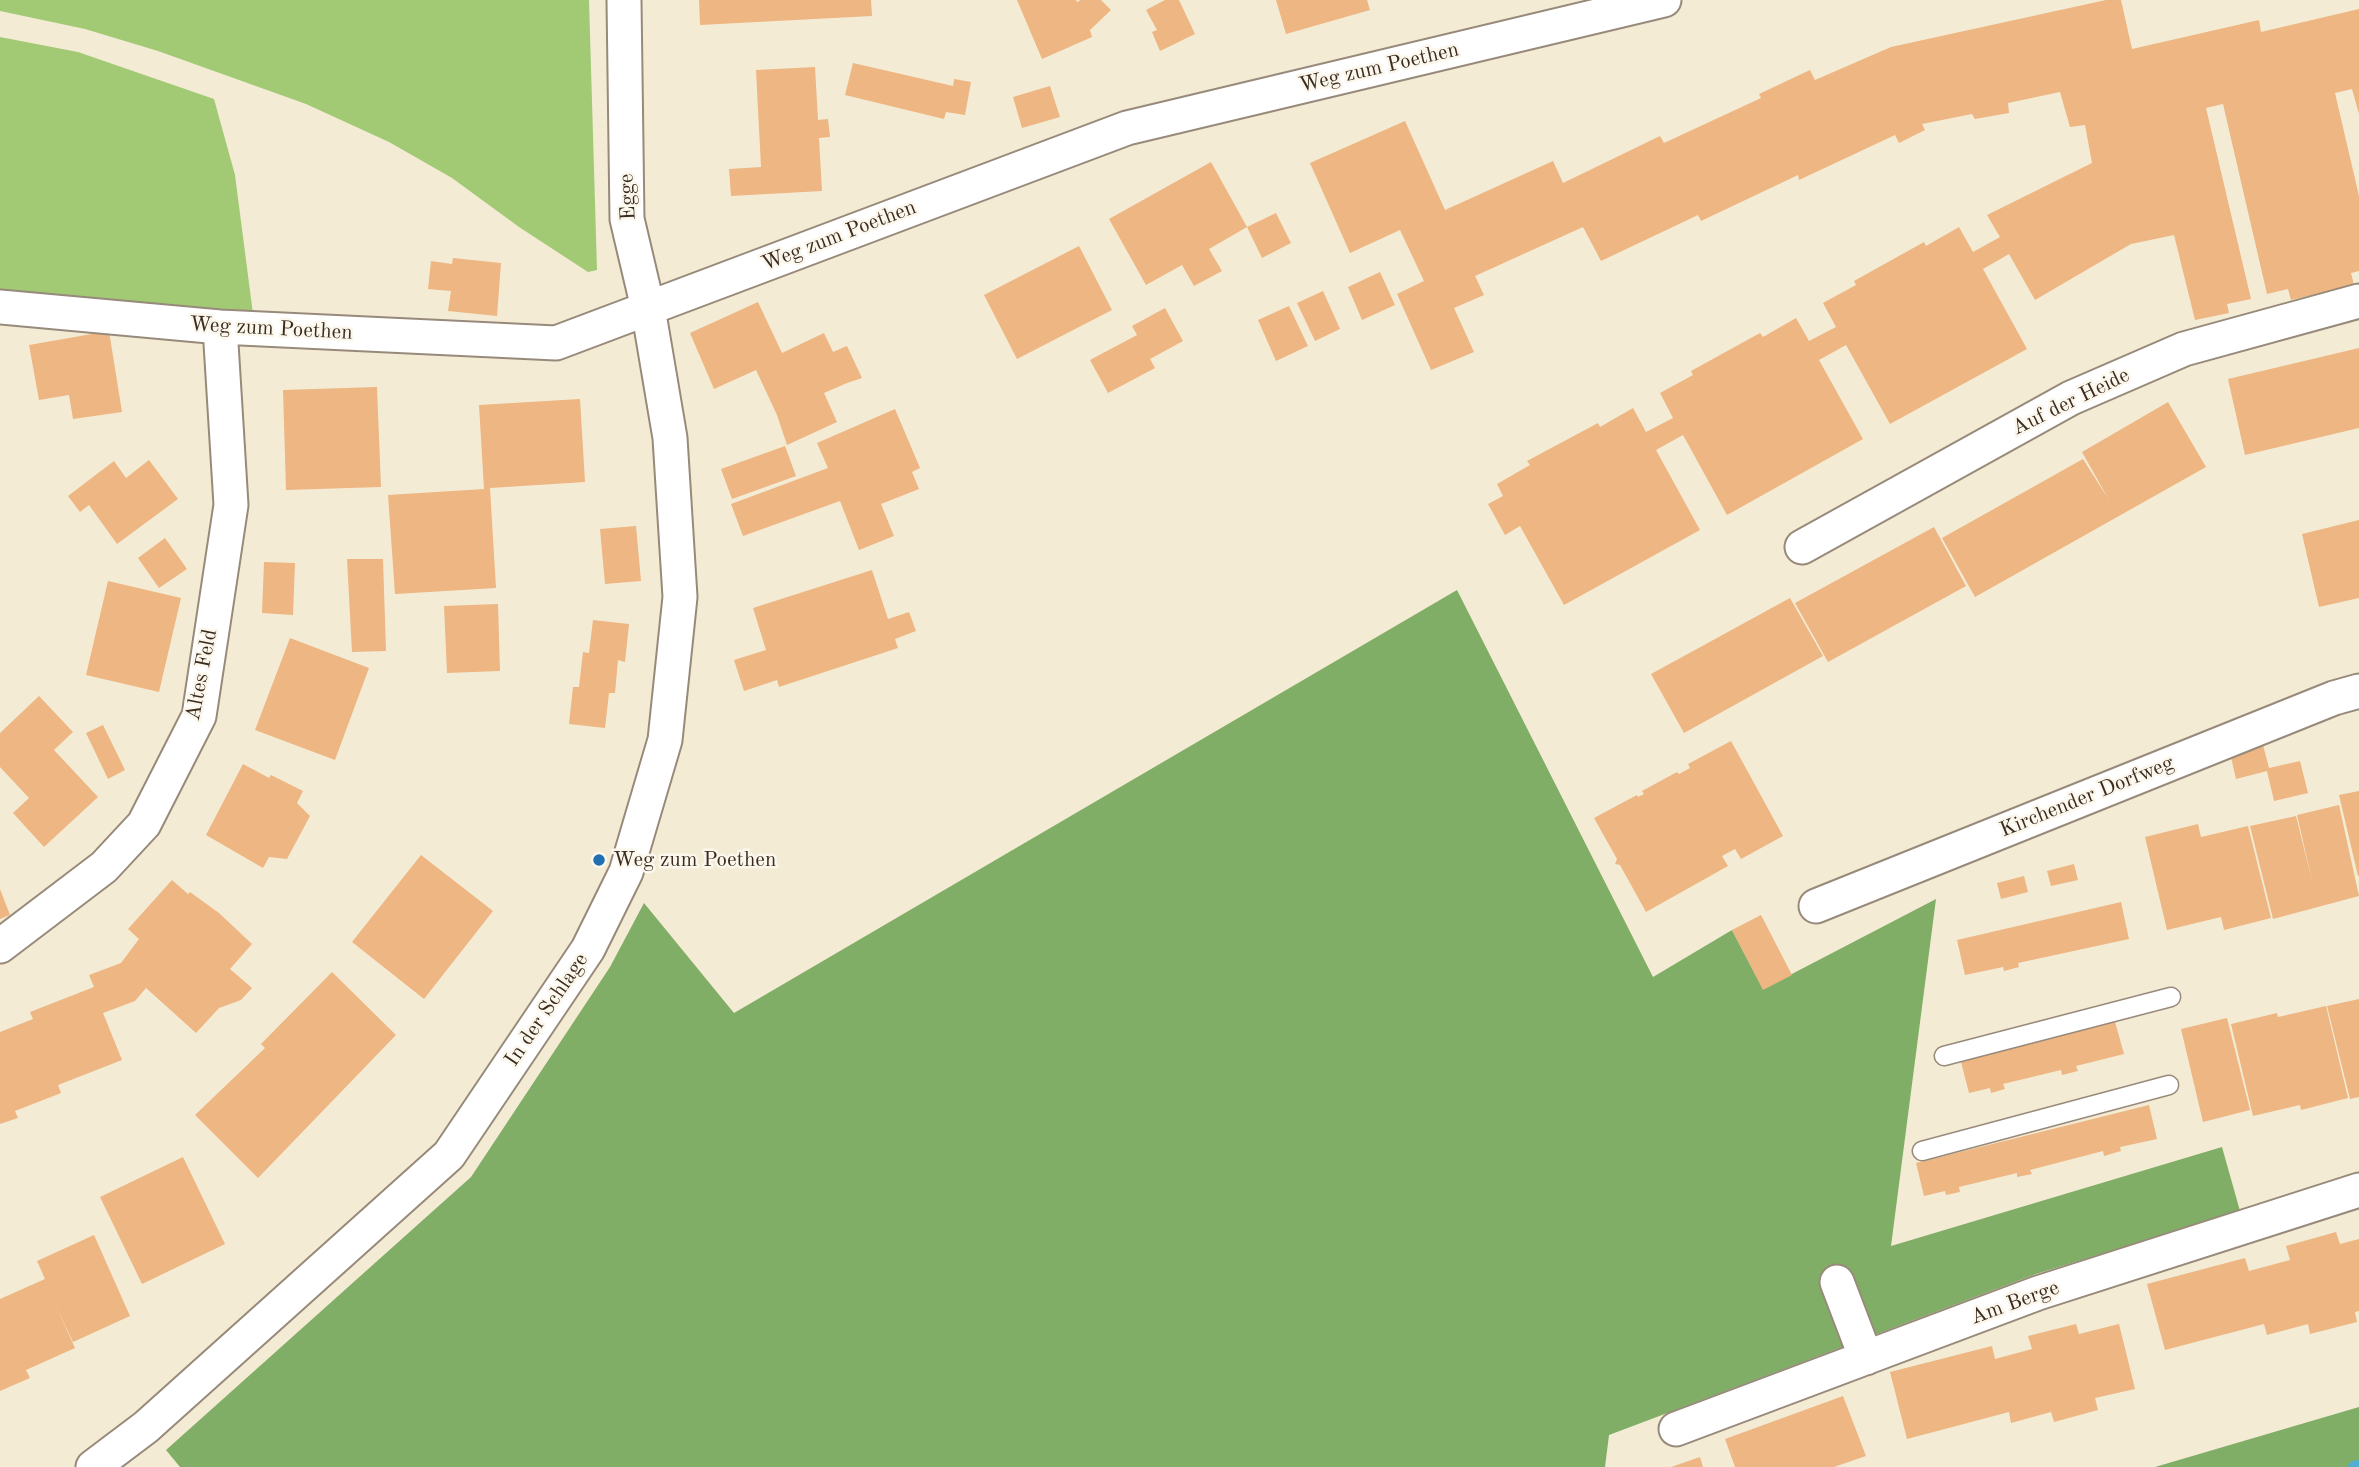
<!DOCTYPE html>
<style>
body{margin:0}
canvas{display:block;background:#f4ebd5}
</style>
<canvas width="2359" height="1467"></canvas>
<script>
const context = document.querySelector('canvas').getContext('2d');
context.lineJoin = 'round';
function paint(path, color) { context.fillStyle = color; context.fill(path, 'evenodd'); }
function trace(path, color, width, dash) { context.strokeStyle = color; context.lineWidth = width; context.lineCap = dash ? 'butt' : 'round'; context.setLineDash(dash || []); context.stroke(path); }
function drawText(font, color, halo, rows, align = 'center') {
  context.font = font + ' "Old Standard TT",serif'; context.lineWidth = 5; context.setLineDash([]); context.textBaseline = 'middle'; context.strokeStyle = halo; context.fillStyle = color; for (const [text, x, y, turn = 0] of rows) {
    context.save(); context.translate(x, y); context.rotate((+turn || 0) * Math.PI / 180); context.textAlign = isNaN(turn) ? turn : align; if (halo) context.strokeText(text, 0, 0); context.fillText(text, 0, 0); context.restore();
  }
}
paint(new Path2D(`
 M0,0H589L597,270L588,272L519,227L452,178L389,142L306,104L158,51L85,29L0,11Z
 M0,37L78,52L214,99L235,175L253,314L0,293Z`), '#a2ca75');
paint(new Path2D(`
 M1457,590L1653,977L1732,930L1763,989L1936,899L1891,1246L2222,1147L2240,1211L2036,1274L1609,1435L1605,1467H180L166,1450L471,1177L610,967L644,903L734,1013Z
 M2359,1407V1467H2155Z`), '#81ae66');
trace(new Path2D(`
 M2354,1467L2359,1466`), '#50aecf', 12);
paint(new Path2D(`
 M699,0H871L872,16L700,25Z
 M1017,0H1076L1077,2L1081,0H1101L1111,10L1090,30L1092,37L1042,59Z
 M1165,0H1179L1195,34L1160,51L1152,32L1157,30L1146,10Z
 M1276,0H1367L1370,10L1286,34Z
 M2106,0H2121L2132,49L2259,20L2261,32L2359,9V114L2352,89L2335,93L2359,196V271L2351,273L2354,285L2291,300L2288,289L2267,294L2223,104L2206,108L2251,299L2227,304L2229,313L2195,320L2174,235L2131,244L2035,300L2009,254L1983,269L2027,349L1890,424L1846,345L1819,360L1863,439L1727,515L1683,435L1656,450L1700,530L1564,605L1520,526L1505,535L1488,504L1503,496L1497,484L1530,465L1527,461L1598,423L1600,427L1633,408L1646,432L1673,418L1660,393L1693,375L1691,371L1760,333L1763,337L1796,318L1809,341L1836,327L1823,303L1856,285L1854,281L1924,242L1926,246L1959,227L1973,252L2000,237L1987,215L2092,163L2085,125L2070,127L2060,92L2008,103L2009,113L1975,119L1972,114L1922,124L1925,130L1899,143L1895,135L1799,180L1798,175L1701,221L1698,215L1601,261L1583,227L1475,276L1484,295L1454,308L1474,352L1431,370L1397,294L1424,281L1400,230L1350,253L1310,163L1405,121L1445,210L1553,161L1563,183L1660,136L1664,143L1761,98L1759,94L1810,70L1815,80L1891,47Z
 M853,63L953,86L954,79L971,82L965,115L946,112L944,119L845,95Z
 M815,67L818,120L828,119L830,137L819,138L822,191L731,196L729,169L761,167L756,70Z
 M1050,86L1060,117L1022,128L1013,97Z
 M1211,162L1247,227L1209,249L1222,271L1194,286L1182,265L1146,285L1109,219Z
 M1276,213L1291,243L1262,258L1247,227Z
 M1079,246L1112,310L1017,359L984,295Z
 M453,258L501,263L497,316L448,311L451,291L428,289L431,261L452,264Z
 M1380,272L1395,305L1362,320L1348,287Z
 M1323,291L1340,329L1315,341L1297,303Z
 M758,302L782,353L824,333L833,352L847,346L862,378L847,383L824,393L837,422L787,445L777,415L756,370L714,389L690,333Z
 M1289,306L1308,346L1276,361L1258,320Z
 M1165,308L1183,341L1150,359L1155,368L1108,393L1090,360L1137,335L1132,326Z
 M109,331L122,412L73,419L69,395L39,400L29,345Z
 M2359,348V428L2245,455L2228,379Z
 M377,387L381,487L286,490L283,390Z
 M580,399L585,482L490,488L496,588L395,594L388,495L484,489L479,405Z
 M2168,402L2206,467L1975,597L1942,538L2083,459L2109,500L2082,452Z
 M895,409L920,468L912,472L919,489L881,504L894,536L859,550L840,501L743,536L731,504L828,468L817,443Z
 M785,446L796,476L732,499L721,469Z
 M149,460L178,499L117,544L89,505L80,512L68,496L114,461L126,478Z
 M2359,520V598L2319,607L2302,534Z
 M636,526L641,581L605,584L600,529Z
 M1934,527L1966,586L1828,662L1795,603Z
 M165,538L187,569L159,588L138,558Z
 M347,559H383L386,651L352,652Z
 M264,562L295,563L293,615L262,613Z
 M872,570L888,619L909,612L916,631L895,639L898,648L779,687L777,680L744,691L734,660L766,650L753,608Z
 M108,581L181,598L159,692L86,675Z
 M1790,598L1823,656L1684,733L1651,674Z
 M498,604L500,671L447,673L444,606Z
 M593,620L629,624L625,662L618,660L615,693H609L605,728L569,724L573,687H579L583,652L589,653Z
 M290,638L369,668L335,760L255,730Z
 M39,696L73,732L54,750L98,797L44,847L13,813L29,798L0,767V733Z
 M103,725L125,770L108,779L86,733Z
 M1731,741L1783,836L1741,859L1735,849L1722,856L1728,866L1646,912L1620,865L1615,864L1617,859L1594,818L1637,795L1638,797L1644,794L1642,791L1677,772L1679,774L1690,768L1688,764Z
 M2262,741L2269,768L2300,761L2308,793L2274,801L2267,771L2236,779L2230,753Z
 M243,764L269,778L271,775L303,791L297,803L310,816L287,859L269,857L263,868L206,835Z
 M2359,791V876H2358L2339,795Z
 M2339,805L2359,896L2273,919L2250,826L2296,816L2313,885L2297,815Z
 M2198,824L2201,837L2248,826L2271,918L2224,930L2221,917L2167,930L2145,837Z
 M421,855L493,911L424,999L352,942Z
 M2074,864L2078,880L2051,886L2047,871Z
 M2024,876L2028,892L2001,899L1997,883Z
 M172,880L188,894L190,892L219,913L252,944L230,969L252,988L241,1000L219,1008L196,1033L146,988L135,1001L103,1013L122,1060L58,1085L61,1093L15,1111L18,1118L0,1124V1032L33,1019L30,1012L94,987L89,975L121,963L139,939L128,929Z
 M0,889L10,915L0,919Z
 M2121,902L2129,939L2018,963L2019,967L2004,971L2003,967L1965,975L1957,940Z
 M1761,915L1792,975L1763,990L1732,930Z
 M332,972L396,1035L258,1178L195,1115L265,1048L261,1044Z
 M2359,999V1097L2350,1099L2327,1006Z
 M2326,1006L2348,1098L2301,1110L2300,1105L2253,1116L2231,1024L2277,1013L2278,1017Z
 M2114,1018L2124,1054L2076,1066L2078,1071L2062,1075L2061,1070L2003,1084L2005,1089L1991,1093L1990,1088L1969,1093L1960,1058Z
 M2227,1018L2250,1110L2203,1122L2181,1029Z
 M2149,1105L2157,1139L2120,1147L2121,1151L2104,1156L2103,1151L2030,1170L2032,1174L2017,1177V1173L1959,1187L1960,1192L1946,1195L1945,1191L1924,1196L1916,1163Z
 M183,1157L225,1244L142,1284L100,1197Z
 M2336,1232L2340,1244L2359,1239V1311L2355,1312L2357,1322L2310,1334L2308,1324L2267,1335L2264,1324L2165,1350L2147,1284L2245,1258L2249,1271L2290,1260L2286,1246Z
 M94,1235L130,1316L73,1342L55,1304L75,1348L26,1370L30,1378L0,1391V1299L45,1279L37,1261Z
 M2076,1324L2079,1334L2119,1324L2135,1389L2095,1398L2098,1410L2054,1422L2051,1412L2011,1423L2009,1412L1907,1439L1890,1372L1992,1346L1995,1359L2032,1349L2028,1336Z
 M1843,1396L1866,1456L1834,1467H1735L1725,1439Z
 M1700,1457L1703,1467H1671Z`), '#edb682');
const service = new Path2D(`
 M1944,1056L2171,997
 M1922,1151L2169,1085`);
const minor = new Path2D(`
 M0,307L220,327L556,343L1127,128L1664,0
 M1802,547L2071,398L2184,349L2359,301
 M1816,906L2334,698L2359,691
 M0,946L104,867L144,824L199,716L231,505L220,327
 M1837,1282L1866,1358
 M1676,1429L2038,1293L2359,1190
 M93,1467L146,1427L449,1155L588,949L626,872L665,740L680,597L670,438L648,308L627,219L624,0`);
trace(service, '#988a7a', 21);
trace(minor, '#988a7a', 37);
trace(service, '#fff', 18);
trace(minor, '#fff', 33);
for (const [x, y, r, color] of [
 [599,860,7,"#1f6fb2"]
]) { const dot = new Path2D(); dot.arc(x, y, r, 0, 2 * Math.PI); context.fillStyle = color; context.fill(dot); trace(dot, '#fbf7ec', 2.5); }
drawText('21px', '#3b2a1e', '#fbf7ec', [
 ["Weg zum Poethen",1379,68,-13],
 ["Egge",628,197,-93],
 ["Weg zum Poethen",839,236,-21],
 ["Weg zum Poethen",271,329,3],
 ["Auf der Heide",2071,402,-26],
 ["Altes Feld",202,675,-79],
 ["Kirchender Dorfweg",2087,797,-22],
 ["In der Schlage",547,1010,-56],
 ["Am Berge",2015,1303,-20]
]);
drawText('21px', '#3b2a1e', '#fbf7ec', [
 ["Weg zum Poethen",613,860]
], 'left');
</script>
